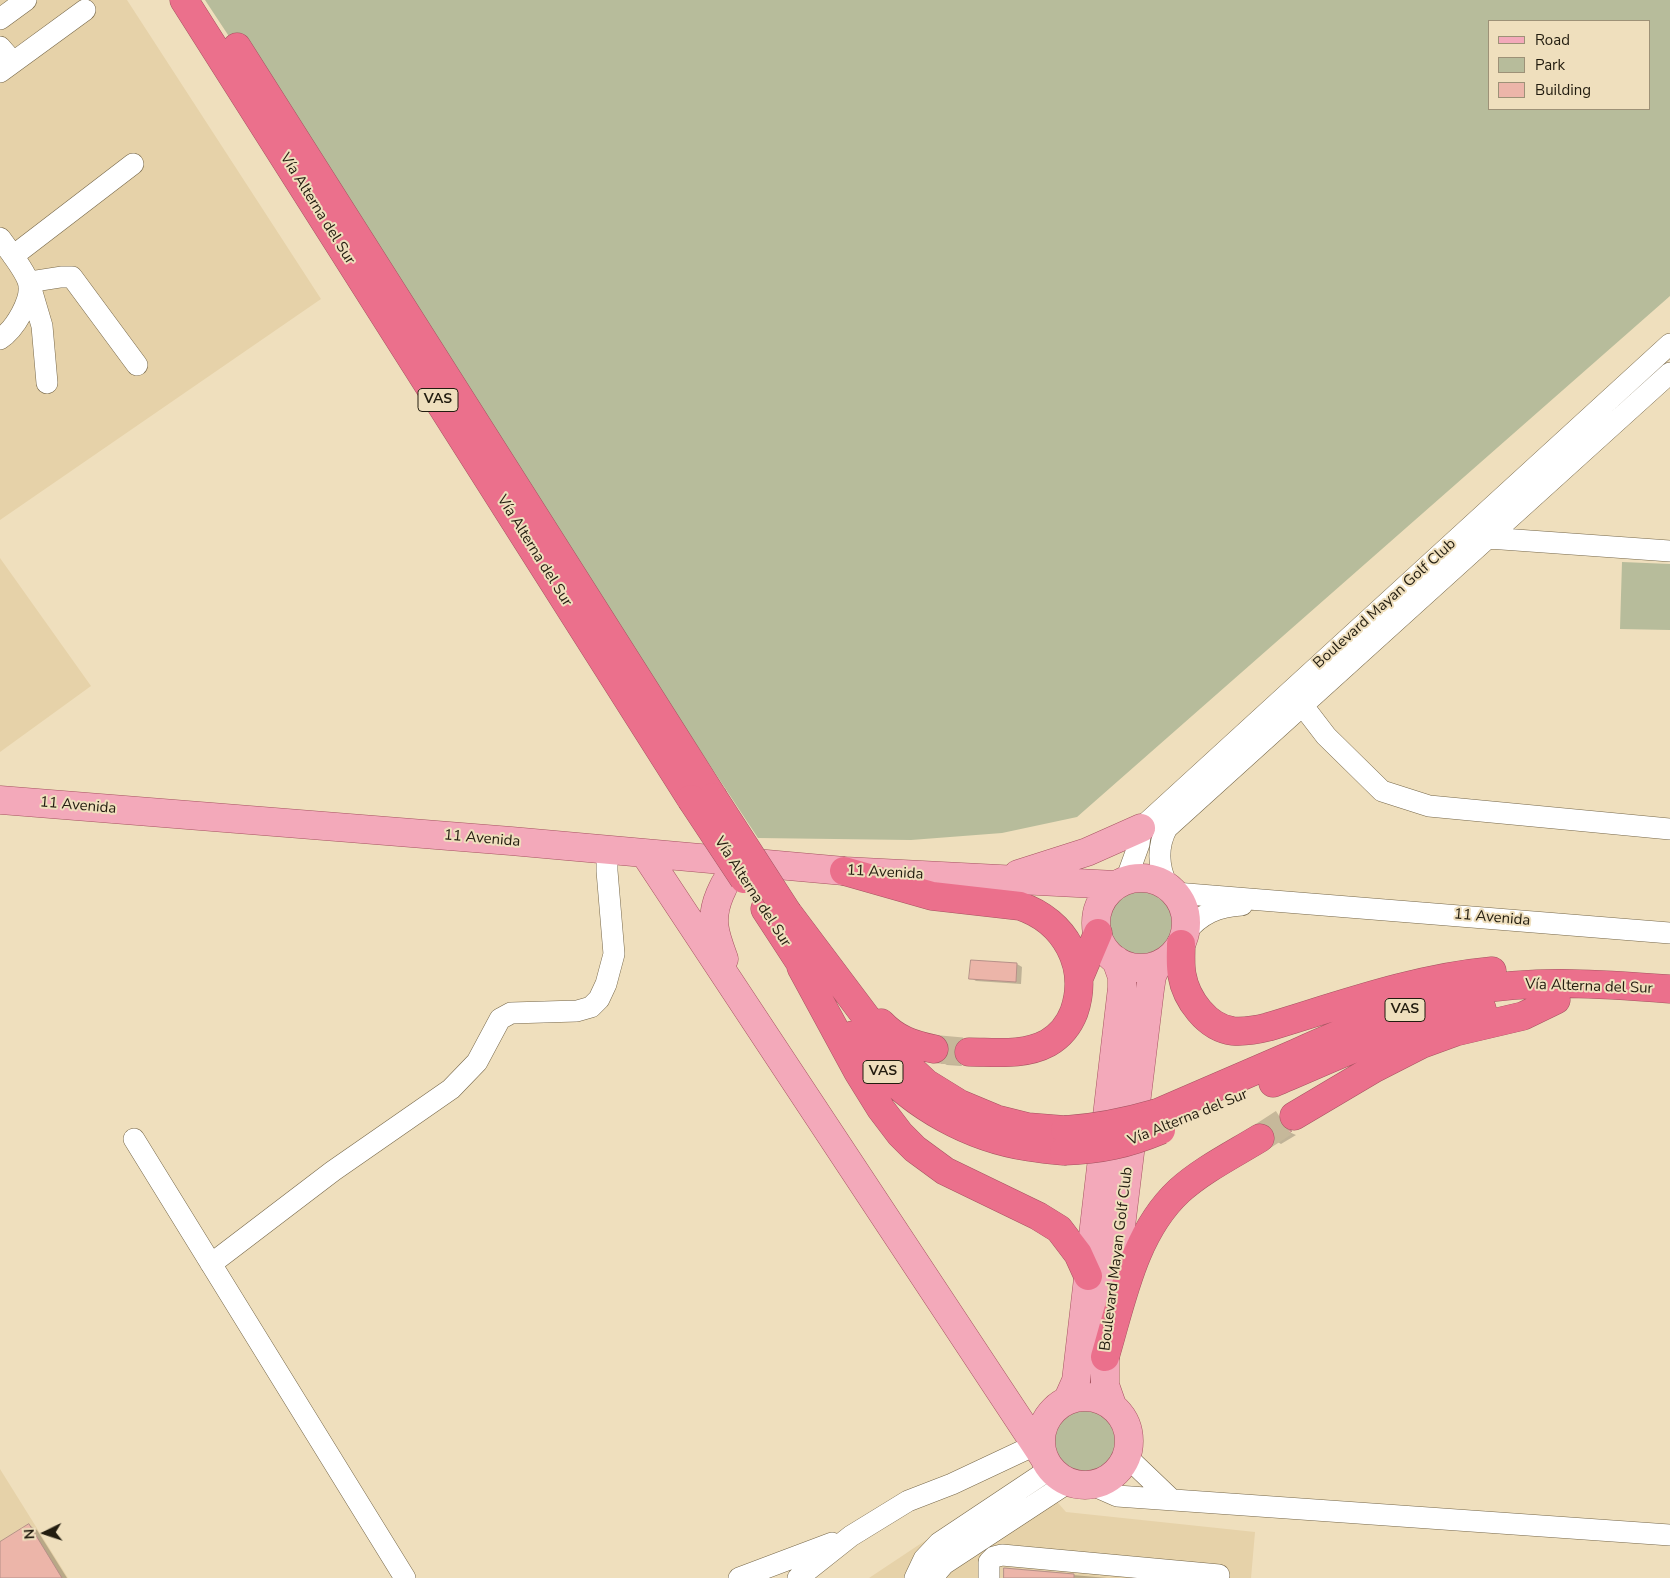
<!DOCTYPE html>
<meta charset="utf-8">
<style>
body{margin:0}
#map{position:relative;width:1670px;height:1578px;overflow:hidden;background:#efdfbd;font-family:"Nunito Sans",sans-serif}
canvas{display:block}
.legend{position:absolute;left:1488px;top:20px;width:162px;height:90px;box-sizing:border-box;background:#efdfbd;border:1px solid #9d9177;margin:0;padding:6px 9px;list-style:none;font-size:15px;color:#221c0f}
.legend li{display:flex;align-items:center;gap:10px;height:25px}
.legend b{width:25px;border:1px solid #9d9177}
.north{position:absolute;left:20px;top:1508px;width:50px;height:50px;-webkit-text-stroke:4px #efdfbd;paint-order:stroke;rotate:266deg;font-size:14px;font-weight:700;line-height:20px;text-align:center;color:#221c0f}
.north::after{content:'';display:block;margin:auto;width:18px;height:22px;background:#221c0f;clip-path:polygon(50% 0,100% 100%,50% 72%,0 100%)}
</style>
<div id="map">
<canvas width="1670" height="1578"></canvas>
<ul class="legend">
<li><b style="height:6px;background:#f3a9ba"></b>Road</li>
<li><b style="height:14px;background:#b7bc9b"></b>Park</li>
<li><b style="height:14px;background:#ecb5a9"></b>Building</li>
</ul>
<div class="north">N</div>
</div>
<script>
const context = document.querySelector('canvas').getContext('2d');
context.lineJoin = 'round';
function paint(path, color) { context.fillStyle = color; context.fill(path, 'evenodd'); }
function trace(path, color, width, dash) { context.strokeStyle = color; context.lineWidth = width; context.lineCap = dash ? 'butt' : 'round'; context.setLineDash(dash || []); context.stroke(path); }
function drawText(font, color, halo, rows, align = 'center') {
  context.font = font + ' "Nunito Sans",sans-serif'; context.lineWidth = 4; context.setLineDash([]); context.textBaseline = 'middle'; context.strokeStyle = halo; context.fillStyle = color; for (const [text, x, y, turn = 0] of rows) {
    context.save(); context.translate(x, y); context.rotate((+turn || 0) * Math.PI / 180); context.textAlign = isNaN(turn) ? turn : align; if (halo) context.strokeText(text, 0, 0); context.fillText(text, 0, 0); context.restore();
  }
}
paint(new Path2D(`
 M0,0H127L321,299L0,520Z
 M0,558L91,686L0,752Z
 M0,1469L68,1578H0Z
 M1030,1471L1066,1512L1255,1532L1251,1578H869Z`), '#e6d2a9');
paint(new Path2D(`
 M205,0H1670V296L1077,817L1002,833L911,840L758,838ZM1489,21H1649V109H1489Z
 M1622,562L1670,564V630L1620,629Z
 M1106 923a36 36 0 1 1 72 0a36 36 0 1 1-72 0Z
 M1050 1441a36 36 0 1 1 72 0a36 36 0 1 1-72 0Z`), '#b7bc9b');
paint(new Path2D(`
 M1017,964L1022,967L1021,984L976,981L971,978Z
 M950,1045L960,1048L958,1056L962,1066L947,1065L943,1063L947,1060L950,1053Z
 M1279,1119L1284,1121L1286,1129L1289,1132L1296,1135L1281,1144L1276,1141Z
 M29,1525L37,1530L67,1578H0V1543Z
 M1005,1569L1107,1578H1005Z`), '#0003');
const building = new Path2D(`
 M971,960L1017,963L1016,982L969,979Z
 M949,1044H955L953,1052L955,1059L959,1064L941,1063L946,1059L949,1053Z
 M1279,1117L1281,1124L1286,1129L1292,1131L1275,1142L1276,1137L1274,1130L1267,1124Z
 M29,1524L62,1578H0V1542Z
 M1004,1568L1074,1574V1578H1004Z`);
paint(building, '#ecb5a9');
trace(building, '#b69088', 1);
trace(new Path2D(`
 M934,1049L969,1052
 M1260,1138L1294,1116`), '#c6b89a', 28, [28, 14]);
const minor = new Path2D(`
 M0,19L26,0
 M0,47L13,62
 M0,72L85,10
 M0,238C8,249 24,269 28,281C34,299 14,330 0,339
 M13,256L133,164
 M47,383L42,326L29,282L61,277H72L137,365
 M1488,538L1670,551
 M1303,706L1326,736L1382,791L1429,806L1670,829
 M1126,880L1139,844L1141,828L1670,344
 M1167,885C1158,867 1157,846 1167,828L1670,373
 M1175,893L1670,933
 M1185,933C1200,914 1218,906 1242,905
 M134,1139L405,1578
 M211,1264L333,1171L451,1089L477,1062L500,1019L511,1013L577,1011L591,1007L599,999L606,984L614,954L607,871V851
 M1127,1457L1172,1500
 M1092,1485L1117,1496L1670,1535
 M739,1578L832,1543
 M798,1578L851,1536L908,1501L952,1484L1035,1445
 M915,1578L924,1559L939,1543L1050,1469
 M932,1578L944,1564L1069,1482
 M989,1578V1562L994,1557L1002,1555L1219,1575`);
const major = new Path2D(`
 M0,800L511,841L844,871L1116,885
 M645,854L1045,1459
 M1018,874L1087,852L1141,828
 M1096 923a45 45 0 1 1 90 0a45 45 0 1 1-90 0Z
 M724,959C715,934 709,920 720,894C723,888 725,881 730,877C738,870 749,867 759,863
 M1041 1441a44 44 0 1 1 88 0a44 44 0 1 1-88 0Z
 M1068,1399L1076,1381L1122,988V977L1116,960
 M1112,1405L1105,1385V1357L1150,989L1152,976L1157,965`);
const highway = new Path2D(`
 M184,0L691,799
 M237,47L713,797
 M844,871L932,896L1020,906C1065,921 1090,966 1074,1012C1069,1025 1060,1036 1048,1043C1024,1056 995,1052 969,1052
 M765,909L812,981
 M788,913L891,1050L926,1083L960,1104L996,1119L1028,1127L1065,1130
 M1181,944C1181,954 1180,965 1182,975C1186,999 1207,1028 1233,1031C1245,1032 1256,1030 1268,1027C1341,1005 1415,978 1492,971
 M801,967L858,1072L881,1109L900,1134L915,1149L945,1171L1038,1216L1059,1229L1078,1254L1088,1276
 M1079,978L1098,933
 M881,1023C896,1039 913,1045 934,1049
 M853,1035C860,1044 866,1054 874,1062C914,1107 970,1138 1029,1147C1041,1149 1052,1150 1064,1151
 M1273,1083C1338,1056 1412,1019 1482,1009
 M1157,1113C1203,1093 1250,1073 1296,1053C1352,1028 1410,1003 1470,991C1536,979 1604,984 1670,989
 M1294,1116L1375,1068L1422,1044L1455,1032L1523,1016L1556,1000
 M1105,1357C1122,1300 1134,1233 1179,1191C1202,1170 1234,1154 1260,1138`);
trace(minor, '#766749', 22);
trace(major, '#a55360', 29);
trace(highway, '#a55360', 29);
trace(minor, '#fff', 21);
trace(major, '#f3a9ba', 28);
trace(highway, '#eb708c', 28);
const highwayBridge = new Path2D(`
 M713,797L788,913
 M691,799L744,879
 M1065,1130C1097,1128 1126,1122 1157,1113
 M1064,1151C1100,1150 1127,1144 1161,1130`);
trace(highwayBridge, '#a55360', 29, []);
trace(highwayBridge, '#eb708c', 28);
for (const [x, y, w] of [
 [438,400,40],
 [1405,1010,40],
 [883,1072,40]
]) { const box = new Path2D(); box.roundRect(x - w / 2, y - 11.5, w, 23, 4); context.fillStyle = '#efdfbd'; context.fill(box); trace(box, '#221c0f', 1); }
drawText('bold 14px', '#221c0f', null, [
 ["VAS",438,400],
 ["VAS",1405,1010],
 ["VAS",883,1072]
]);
drawText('15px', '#221c0f', '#efdfbd', [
 ["Vía Alterna del Sur",317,209,58],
 ["Vía Alterna del Sur",534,551,58],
 ["Boulevard Mayan Golf Club",1385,604,-42],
 ["11 Avenida",78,806,5],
 ["11 Avenida",482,839,5],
 ["11 Avenida",885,873,3],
 ["Vía Alterna del Sur",752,892,57],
 ["11 Avenida",1492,918,5],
 ["Vía Alterna del Sur",1589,987,2],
 ["Vía Alterna del Sur",1188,1118,-22],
 ["Boulevard Mayan Golf Club",1117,1259,-83]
]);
</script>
